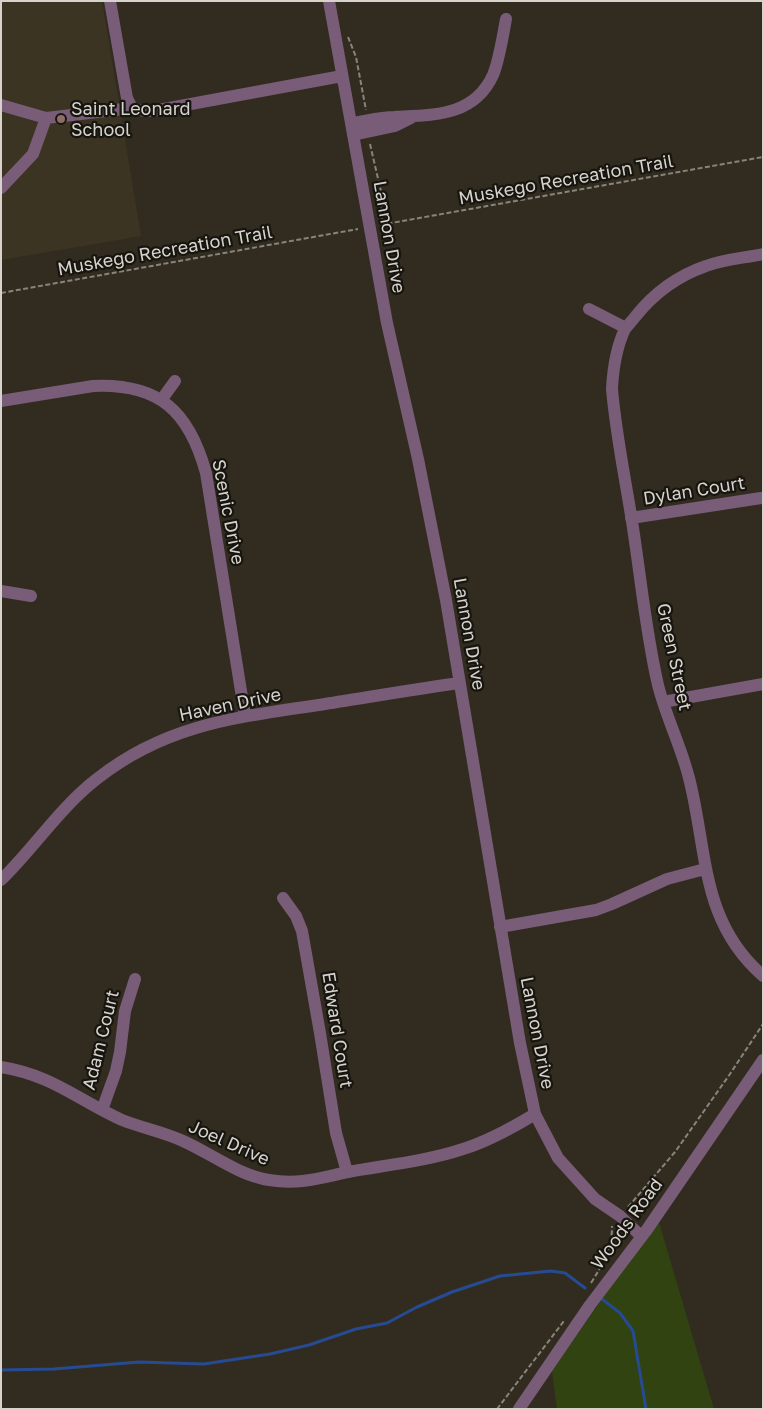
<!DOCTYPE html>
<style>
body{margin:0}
#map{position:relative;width:764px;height:1410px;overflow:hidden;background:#322c20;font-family:"Golos Text",sans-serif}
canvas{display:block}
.frame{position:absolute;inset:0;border:2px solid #d7d3cc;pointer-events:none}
</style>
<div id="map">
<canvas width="764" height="1410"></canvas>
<div class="frame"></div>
</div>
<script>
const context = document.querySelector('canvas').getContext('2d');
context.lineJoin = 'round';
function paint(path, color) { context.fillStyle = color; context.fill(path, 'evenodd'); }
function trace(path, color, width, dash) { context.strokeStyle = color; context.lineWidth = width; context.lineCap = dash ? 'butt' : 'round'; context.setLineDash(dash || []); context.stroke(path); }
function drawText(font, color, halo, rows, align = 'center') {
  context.font = font + ' "Golos Text",sans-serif'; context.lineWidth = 4.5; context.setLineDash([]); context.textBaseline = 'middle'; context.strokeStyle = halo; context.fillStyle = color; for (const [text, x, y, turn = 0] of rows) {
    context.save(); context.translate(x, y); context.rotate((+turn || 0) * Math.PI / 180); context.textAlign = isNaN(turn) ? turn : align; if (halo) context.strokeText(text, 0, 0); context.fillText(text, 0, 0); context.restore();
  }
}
paint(new Path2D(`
 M1,1H102L141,236L1,260Z`), '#3c3422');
paint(new Path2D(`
 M658,1219L714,1409H557L552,1371Z`), '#304311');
trace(new Path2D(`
 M602,1299L620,1313L633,1331L646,1409
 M1,1370L54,1369L139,1362L204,1364L270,1354L309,1345L356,1329L387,1323L417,1307L452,1292L500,1276L551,1271L565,1273L585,1288`), '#264b92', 3);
trace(new Path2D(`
 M348,37L356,57L366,110
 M370,144L382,196L381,211L383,225
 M380,225L763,157
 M1,293L358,229
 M628,1207L675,1152L730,1074L763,1024
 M591,1283C604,1262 612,1250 612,1226
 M497,1409L564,1321`), '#89847b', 2, [5, 2.5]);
trace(new Path2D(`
 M110,1L127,98L132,108
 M329,1L387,323L418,459L446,600L520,1043L535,1114L558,1158L595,1199L620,1216L641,1236
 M1,105L46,118L132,108L144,111H153L342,76
 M352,123C366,121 380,117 394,117C432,115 474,117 493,75C499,61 503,35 506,19
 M353,135L395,126L411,118
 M1,188L33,154L46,118
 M763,254C744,258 724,259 706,266C677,276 654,293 635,317C632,321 628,325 625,329C616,348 613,369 612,389C616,436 626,482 633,528C641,580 646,633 658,685C666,717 681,746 689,778C708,852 700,921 763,976
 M589,309L626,328
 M162,399L175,381
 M1,401L93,386C159,383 189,411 206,473L245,716
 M631,518L761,498
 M1,591L31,596
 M663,702L763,684
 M1,880C35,847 60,807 98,778C168,723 240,717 325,704C370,697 415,689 460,683
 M283,898L296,916L302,931L320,1033L336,1133L347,1172
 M500,927L596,910L612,904L667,879L705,869
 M1,1067C52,1075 78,1100 122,1120C142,1128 164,1132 183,1141C212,1154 238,1175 269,1180C300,1185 319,1178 348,1172C386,1165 427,1161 463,1149C489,1141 512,1128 535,1114
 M102,1110L116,1071L120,1052L125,1011L135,979
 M519,1409L590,1305L646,1231L763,1060`), '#785c78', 12);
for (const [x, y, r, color] of [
 [61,119,5,"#8d6e63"]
]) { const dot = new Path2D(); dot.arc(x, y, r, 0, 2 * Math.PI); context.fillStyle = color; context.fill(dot); trace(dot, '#17150f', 2); }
drawText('18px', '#d7d3cc', '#17150f', [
 ["Saint Leonard",71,109],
 ["School",71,130]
], 'left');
drawText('18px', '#d7d3cc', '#17150f', [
 ["Muskego Recreation Trail",566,180,-10],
 ["Lannon Drive",389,237,80],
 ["Muskego Recreation Trail",165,251,-10],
 ["Dylan Court",694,491,-9],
 ["Scenic Drive",228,512,79],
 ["Lannon Drive",469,634,80],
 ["Green Street",674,657,78],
 ["Haven Drive",230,705,-12],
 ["Edward Court",337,1030,81],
 ["Lannon Drive",537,1033,79],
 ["Adam Court",101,1040,-76],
 ["Joel Drive",229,1143,24],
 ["Woods Road",627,1224,-54]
]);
</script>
